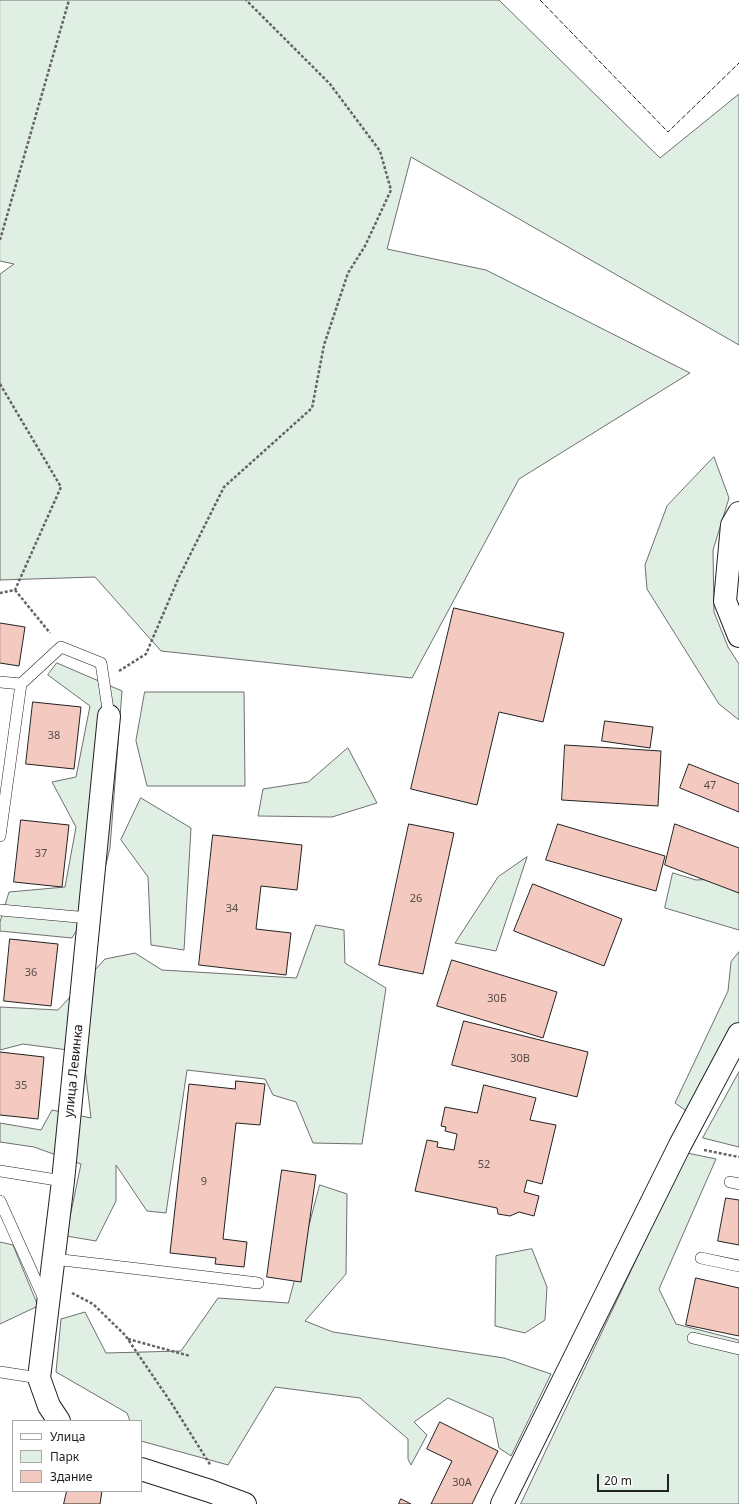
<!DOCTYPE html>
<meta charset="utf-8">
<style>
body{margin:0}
#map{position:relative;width:739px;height:1504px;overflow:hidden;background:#fff;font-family:"Noto Sans",sans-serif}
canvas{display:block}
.legend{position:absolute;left:12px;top:1420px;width:130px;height:72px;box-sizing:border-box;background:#fff;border:1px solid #a7a7a7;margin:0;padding:5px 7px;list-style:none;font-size:12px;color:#222}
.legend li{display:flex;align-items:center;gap:8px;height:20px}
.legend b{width:20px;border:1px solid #a7a7a7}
.scale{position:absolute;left:597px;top:1474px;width:72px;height:18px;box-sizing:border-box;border:2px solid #222;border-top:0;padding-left:5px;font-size:12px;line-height:14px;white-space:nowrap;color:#222;-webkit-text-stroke:3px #fff;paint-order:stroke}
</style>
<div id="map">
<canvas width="739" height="1504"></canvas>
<ul class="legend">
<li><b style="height:5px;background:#fff"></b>Улица</li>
<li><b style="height:11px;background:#e0efe3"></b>Парк</li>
<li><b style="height:11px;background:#f3c9c0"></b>Здание</li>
</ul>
<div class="scale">20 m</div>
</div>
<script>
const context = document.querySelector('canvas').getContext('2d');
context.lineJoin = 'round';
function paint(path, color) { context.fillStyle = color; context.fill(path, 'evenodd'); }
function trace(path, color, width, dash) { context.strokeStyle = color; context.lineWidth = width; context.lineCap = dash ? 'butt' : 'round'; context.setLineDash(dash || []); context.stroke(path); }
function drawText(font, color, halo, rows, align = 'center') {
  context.font = font + ' "Noto Sans",sans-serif'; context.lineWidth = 3; context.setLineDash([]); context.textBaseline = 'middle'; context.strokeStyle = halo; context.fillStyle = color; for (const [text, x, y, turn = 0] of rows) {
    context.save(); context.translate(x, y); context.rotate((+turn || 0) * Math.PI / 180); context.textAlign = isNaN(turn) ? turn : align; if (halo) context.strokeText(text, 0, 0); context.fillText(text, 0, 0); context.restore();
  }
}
const green = new Path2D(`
 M0,0H499L660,158L739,94V345L411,157L387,249L486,270L690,373L519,479L412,678L161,651L95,577L0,580V274L14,264L0,261Z
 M714,457L729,498L713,550L714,612L728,647L739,664V720L719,704L647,589L645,565L667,506Z
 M57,663L122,691L110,848L99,893L72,938L0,931V922L9,892L65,887L76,827L52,782L76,777L90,706L48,675Z
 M145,692H244L245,786H147L136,741Z
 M348,748L377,803L332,817L258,816L263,789L308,782Z
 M141,798L191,828L184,950L151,945L148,877L121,840Z
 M527,857L496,951L455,943L498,877Z
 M673,873L696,880L739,878V930L665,908Z
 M316,925L344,930L345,963L386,988L362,1144L313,1143L296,1102L273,1095L265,1079L187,1070L166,1213L147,1211L116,1165V1201L96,1241L66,1236L81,1164L34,1147L0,1142V1123L41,1130L52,1110L91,1118L83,1052L23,1044L0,1050V1007L58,1010L105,959L135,953L162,970L296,978Z
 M739,952V1033L695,1117L675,1103L728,991L731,962Z
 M739,1072V1147L703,1138Z
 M687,1153L716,1159L659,1289L676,1324L739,1340V1504H521Z
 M320,1185L347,1194L346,1274L305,1321L333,1332L504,1358L551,1374L511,1456L499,1448L493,1418L448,1398L414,1422L427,1435L411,1465L408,1459V1439L360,1398L275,1387L228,1465L141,1441V1421H130L127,1413L56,1372L61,1319L85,1312L106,1353L181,1351L218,1298L288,1303Z
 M0,1242L13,1245L38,1306L0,1324Z
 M532,1249L547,1287L545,1320L525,1333L495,1326L496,1256Z`);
paint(green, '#e0efe3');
trace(green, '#6f6f6f', 1);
const building = new Path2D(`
 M454,608L564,633L543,722L499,712L477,805L411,789Z
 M0,623L25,627L19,666L0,663Z
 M33,702L81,707L74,769L26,764Z
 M605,721L653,727L650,748L602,741Z
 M565,745L661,751L658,806L562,800Z
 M689,764L739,784V812L680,788Z
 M21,820L69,825L62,887L14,882Z
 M409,824L454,833L423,974L379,965Z
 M558,824L665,856L656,891L546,860Z
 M675,824L739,848V893L665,865Z
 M213,835L302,845L297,890L261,886L256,929L291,933L286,975L199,965Z
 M533,884L622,919L604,966L514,931Z
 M10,939L58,944L51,1006L4,1001Z
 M452,960L557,992L543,1038L437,1006Z
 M464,1021L588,1052L577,1097L452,1065Z
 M0,1052L44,1057L38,1119L0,1115Z
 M236,1081L265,1084L260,1125L236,1123L223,1239L247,1242L244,1267L215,1264L216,1258L170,1253L189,1084L235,1089Z
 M484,1085L536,1098L530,1120L556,1125L542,1184L527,1180L524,1192L539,1196L534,1216L519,1212L510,1216L498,1214L497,1208L415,1191L427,1140L438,1142L437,1147L454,1150L457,1134L445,1131L446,1127L441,1126L445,1107L477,1113Z
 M282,1170L316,1175L301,1282L267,1277Z
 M726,1198L739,1200V1245L718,1241Z
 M696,1278L739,1288V1336L686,1325Z
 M440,1422L498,1451L472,1504H431L452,1461L427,1449Z
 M67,1491H102L100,1504H64Z
 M401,1499L411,1504H399Z`);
paint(building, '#f3c9c0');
trace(building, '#222', 1);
const lane = new Path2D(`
 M0,682L21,684L61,647L101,663L109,716
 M0,836L21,684
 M0,910L89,918
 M0,1171L63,1181
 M730,1182L739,1184
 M0,1201L45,1301
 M701,1258L739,1266
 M54,1259L258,1283
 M693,1338L739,1349
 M0,1372L39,1378`);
const street = new Path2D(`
 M739,513L732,525L725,601L739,636
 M59,1421L49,1406L39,1378L63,1181L109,716
 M141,1469L210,1491L245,1504
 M502,1504L680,1145L739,1034`);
trace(lane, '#222', 12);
trace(street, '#222', 24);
trace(new Path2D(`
 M0,240L69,0
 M0,384L61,487L15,590L0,593
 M15,590L50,633
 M119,671L146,654L179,577L224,487L312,408L324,345L348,273L365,246L391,190L380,151L330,84L246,0
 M704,1150L739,1157
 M72,1293L93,1304L125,1335L172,1404L211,1466
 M128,1339L190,1356`), '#646464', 2.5, [3, 2]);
trace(lane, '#fff', 11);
trace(street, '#fff', 22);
trace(new Path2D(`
 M540,0L668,132L739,63`), '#222', 1, [5, 2]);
drawText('11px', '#564c4a', null, [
 ["38",54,736],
 ["47",710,786],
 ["37",41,854],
 ["26",416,899],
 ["34",232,909],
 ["36",31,973],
 ["30Б",497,999],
 ["30В",520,1059],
 ["35",21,1086],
 ["52",484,1165],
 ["9",204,1182],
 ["30А",462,1483]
]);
drawText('13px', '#222', '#fff', [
 ["улица Левинка",74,1071,-84]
]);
</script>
